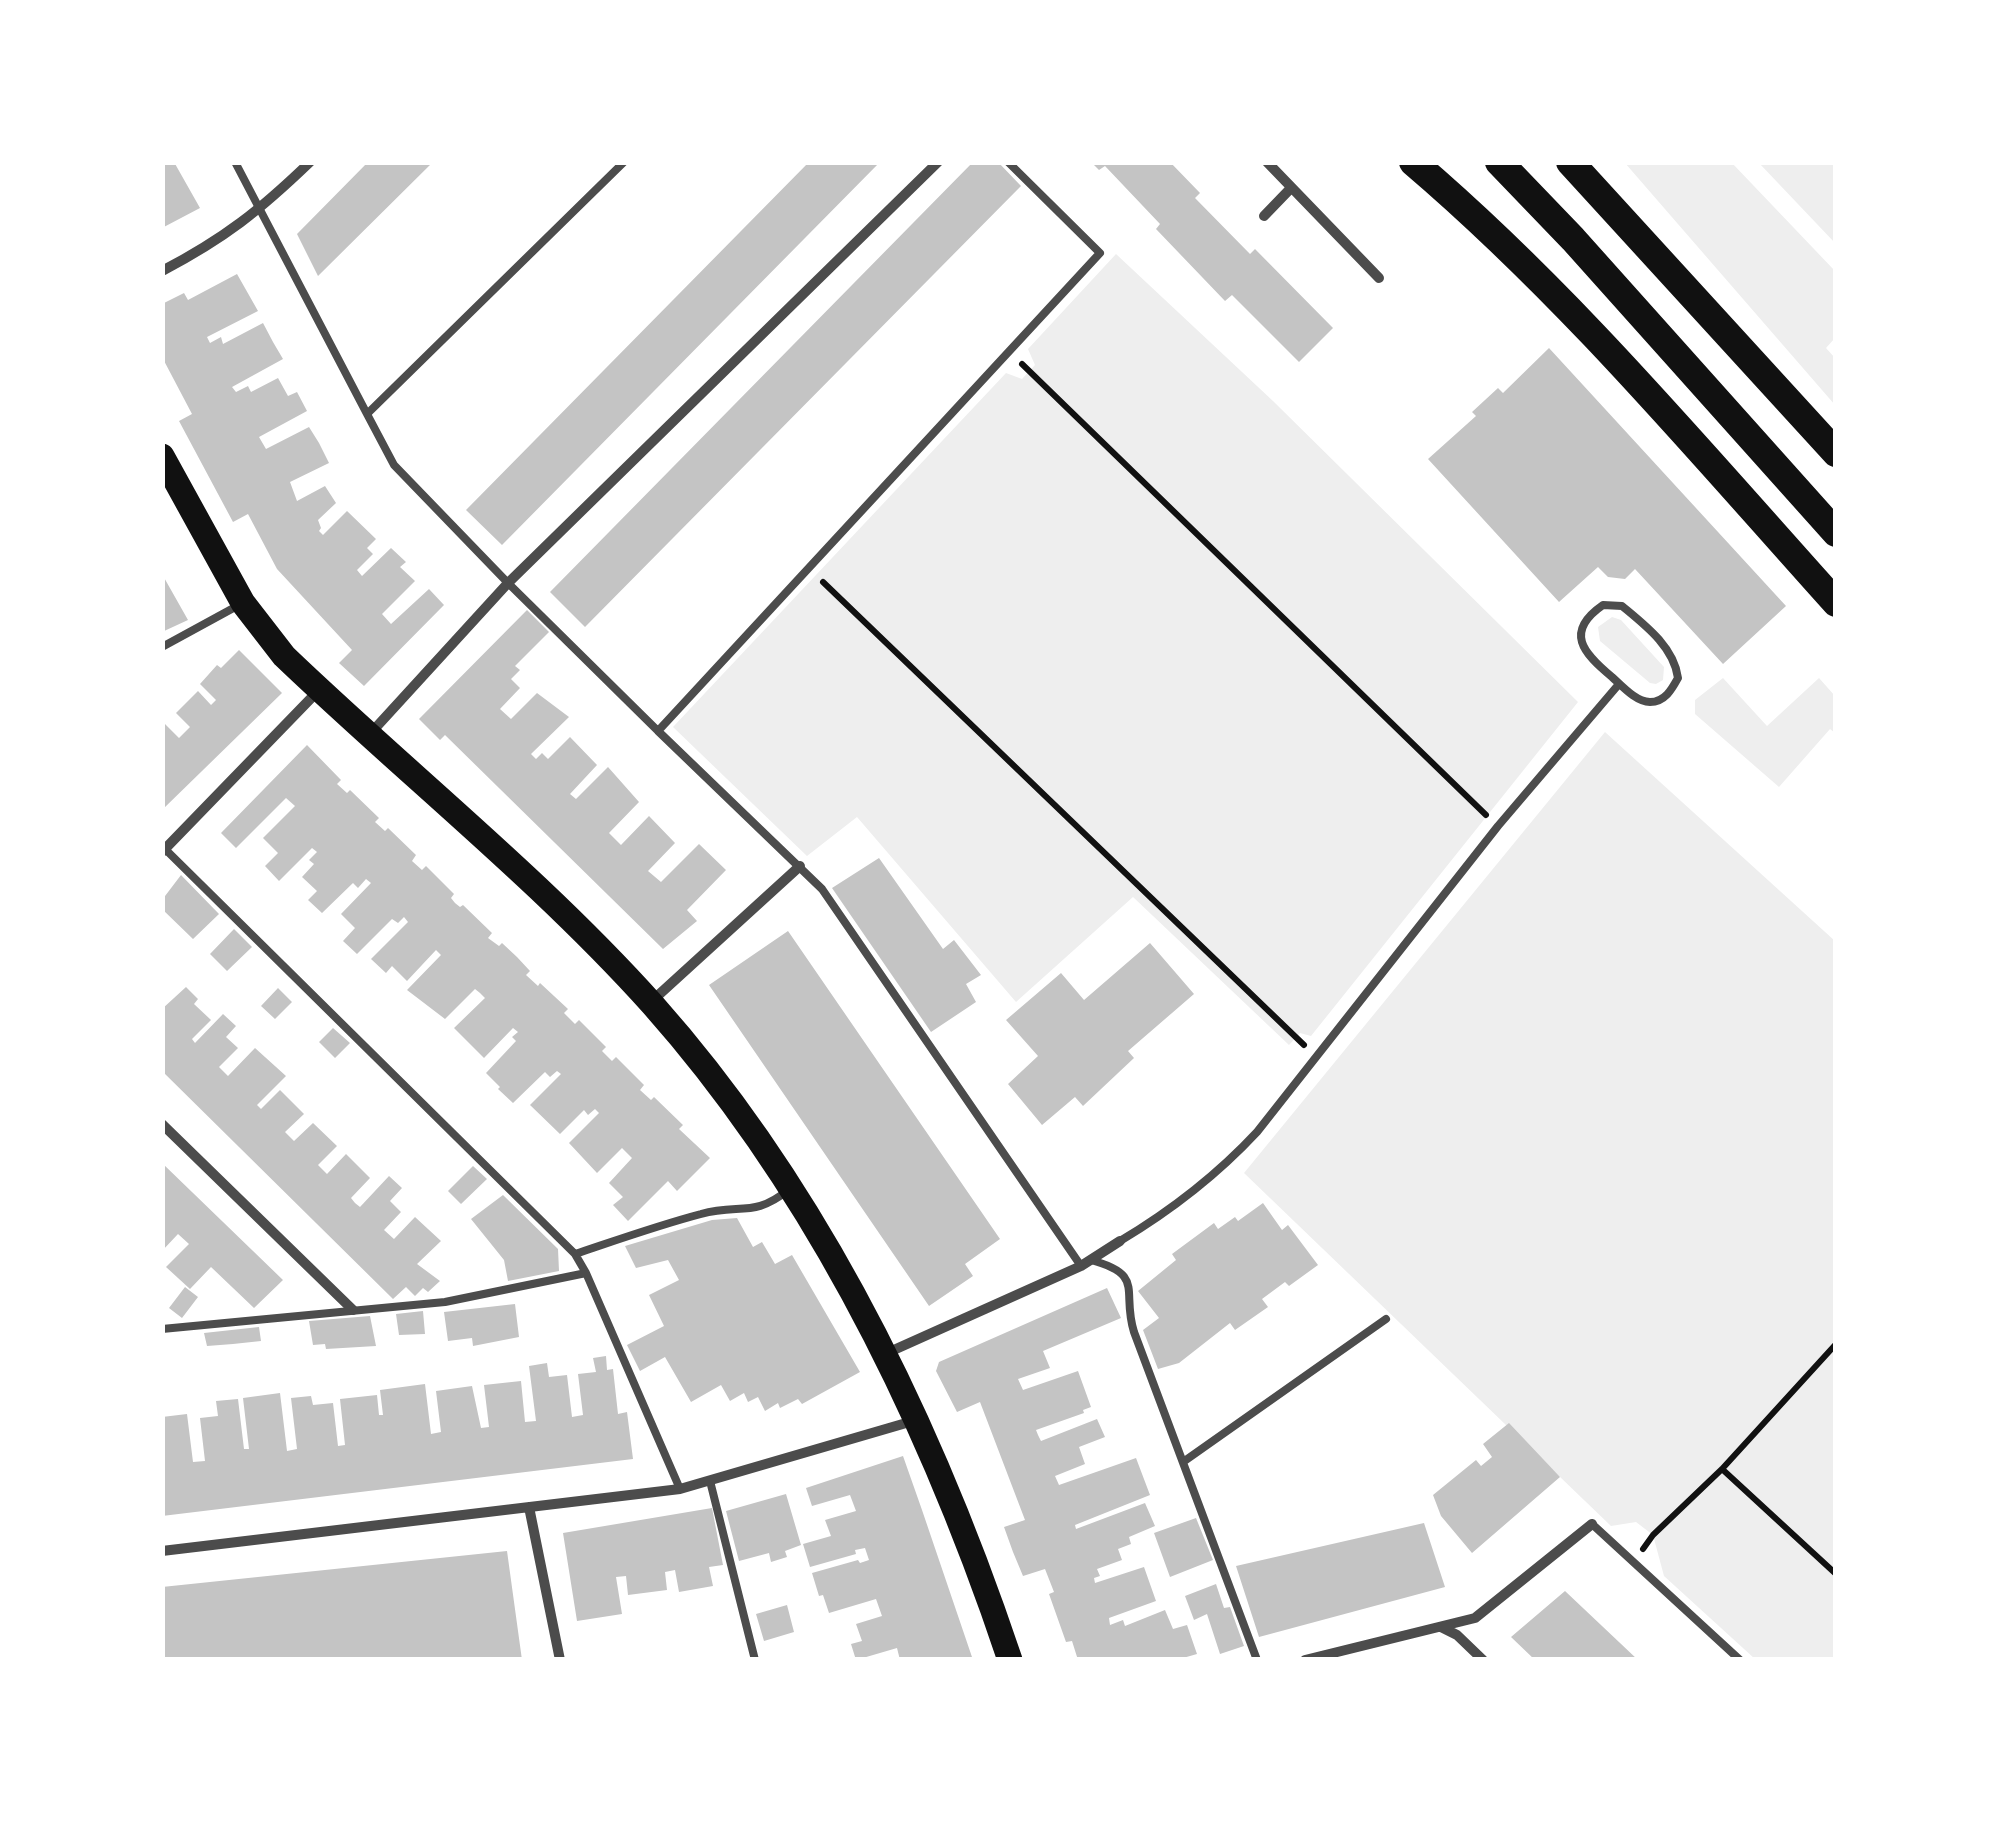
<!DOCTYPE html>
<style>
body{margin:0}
#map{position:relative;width:1998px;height:1822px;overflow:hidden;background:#fff;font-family:"Libre Baskerville",serif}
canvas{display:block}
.frame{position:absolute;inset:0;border:165px solid #fff;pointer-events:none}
</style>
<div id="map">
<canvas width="1998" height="1822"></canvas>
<div class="frame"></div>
</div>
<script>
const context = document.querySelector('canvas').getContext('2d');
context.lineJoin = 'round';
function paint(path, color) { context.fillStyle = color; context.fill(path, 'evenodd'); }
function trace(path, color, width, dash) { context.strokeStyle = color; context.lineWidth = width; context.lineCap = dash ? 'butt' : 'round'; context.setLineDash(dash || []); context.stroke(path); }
paint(new Path2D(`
 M1625,163H1732L1835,271V338L1826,348L1835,358V405Z
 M1759,163H1835V243Z
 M1116,254L1273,401L1578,702L1311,1036L1300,1033L1289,1045L1133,897L1016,1002L857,817L807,856L673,727L1006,373L1022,379L1035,365L1028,349Z
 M1612,617L1621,620L1664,667L1663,680L1656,684L1650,683L1600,641L1598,627Z
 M1723,678L1767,726L1819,678L1835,696V733L1830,729L1779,787L1695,714V700Z
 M1605,732L1835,941V1659H1755L1664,1576L1653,1535L1636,1522L1611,1526L1244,1173Z`), '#eee');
paint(new Path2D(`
 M162,162H174L200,208L162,228Z
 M368,162H433L318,276L297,234Z
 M809,162H880L502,545L466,510Z
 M973,162H998L1021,186L585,627L550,592Z
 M1091,162H1170L1200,193L1195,198L1250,254L1255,249L1333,328L1299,362L1232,295L1225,301L1156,229L1160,224L1105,166L1099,170Z
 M237,274L258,311L207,337L210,343L221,337L223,344L263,323L273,342L283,359L232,387L236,392L248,386L251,392L278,378L288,396L297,392L307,411L259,437L266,449L309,427L319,443L329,463L290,482L297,501L325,486L336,503L318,520L321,528L319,531L323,535L347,511L376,539L367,548L373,554L357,570L362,576L391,548L406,562L400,567L415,581L382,614L391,624L429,589L444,605L364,686L339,663L352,650L277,569L248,514L233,522L179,421L192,414L162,357V304L184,293L188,300Z
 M1549,348L1786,606L1723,664L1635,569L1625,579L1608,577L1598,567L1559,602L1428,459L1476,416L1472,412L1498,388L1503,393Z
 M162,574L188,620L162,632Z
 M527,610L549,632L515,666L520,670L511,679L520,688L500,709L511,719L537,693L569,717L531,754L536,759L542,753L548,759L570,737L597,765L570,794L576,799L608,767L639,802L609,833L621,845L649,816L675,843L648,871L661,882L699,844L726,870L687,910L697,921L663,949L445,735L440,740L419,719Z
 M239,650L282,693L162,810V726L165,724L179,738L190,727L176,713L198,691L211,705L216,700L200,684L217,665L221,668Z
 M307,745L341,780L337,784L347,793L350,790L379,818L375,822L385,831L388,828L416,855L412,861L422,870L426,866L454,894L451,898L455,903L460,907L463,905L492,933L488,938L499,946L502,943L517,957L530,971L526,975L538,986L540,983L568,1009L564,1013L575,1024L579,1020L606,1047L602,1051L612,1061L616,1057L644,1085L640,1090L651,1100L654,1097L683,1125L679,1129L710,1158L677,1191L668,1181L628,1221L613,1205L623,1197L609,1183L632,1158L622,1148L597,1173L569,1143L599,1113L595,1109L588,1115L584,1110L560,1134L530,1105L561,1074L557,1071L550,1077L545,1072L513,1103L498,1089L500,1087L486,1073L516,1041L512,1037L518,1032L513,1028L484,1058L454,1028L485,998L480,993L475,989L445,1019L407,990L441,955L436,950L407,981L392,966L386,973L371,959L408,922L404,917L398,923L392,919L357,954L343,941L355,928L341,914L371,883L366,879L358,888L353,883L322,913L308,900L317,891L302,877L314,864L309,860L317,852L312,848L279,881L265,866L278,853L263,838L295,806L286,798L236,848L221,833Z
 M879,858L943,949L954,940L981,975L966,984L976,1002L931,1032L832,888Z
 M181,875L219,914L193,939L162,909V900Z
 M234,929L252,947L227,971L210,954Z
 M788,931L1000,1239L965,1264L973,1276L929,1306L709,985Z
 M1150,943L1194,994L1128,1051L1134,1058L1083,1106L1075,1097L1042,1125L1008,1084L1038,1056L1006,1020L1061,973L1084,1000Z
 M186,987L198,999L194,1004L211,1020L192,1039L195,1043L223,1014L236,1026L226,1037L238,1048L219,1067L228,1076L255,1048L286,1076L257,1105L261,1109L280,1090L304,1114L285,1132L294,1141L313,1123L337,1146L318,1165L327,1174L346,1154L370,1178L351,1198L355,1203L360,1207L389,1176L402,1188L390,1201L401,1212L384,1230L394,1239L415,1217L441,1241L417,1264L440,1281L428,1292L423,1288L415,1296L406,1287L393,1299L162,1071V1009Z
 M278,988L292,1002L275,1019L261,1006Z
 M333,1028L350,1043L335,1058L319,1042Z
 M162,1163L283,1280L254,1308L211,1267L190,1289L166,1267L189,1244L178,1234L162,1251Z
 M473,1166L487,1179L461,1204L448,1191Z
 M503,1195L558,1249L559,1271L508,1281L504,1260L471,1219Z
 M1263,1203L1282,1230L1288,1225L1318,1265L1289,1286L1285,1282L1262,1299L1268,1307L1235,1330L1230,1323L1179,1363L1158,1369L1143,1330L1159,1318L1138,1291L1176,1260L1172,1254L1214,1223L1218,1229L1235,1217L1238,1221Z
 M737,1218L753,1247L762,1242L775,1264L792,1255L860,1372L802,1404L798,1399L780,1408L778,1403L765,1411L758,1397L748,1402L744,1393L730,1401L721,1385L691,1402L665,1357L640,1371L627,1345L664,1326L649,1295L679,1280L668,1260L636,1268L625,1246L712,1220Z
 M185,1287L198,1297L182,1318L169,1308Z
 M1107,1288L1121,1318L1043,1351L1050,1368L1018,1379L1023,1390L1078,1371L1091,1407L1083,1410L1084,1413L1036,1430L1038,1435L1041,1441L1097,1419L1105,1437L1079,1447L1085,1464L1055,1476L1059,1485L1136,1458L1150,1495L1075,1525L1076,1529L1145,1503L1155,1526L1129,1537L1131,1544L1118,1549L1122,1560L1097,1569L1100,1576L1094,1578L1095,1583L1144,1567L1156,1601L1109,1618L1110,1625L1123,1620L1125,1626L1165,1610L1173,1629L1187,1625L1197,1654L1176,1660H1078L1072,1641L1066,1642L1049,1594L1054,1592L1045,1569L1023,1576L1013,1552L1004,1527L1025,1520L980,1402L957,1412L936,1371L939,1362Z
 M515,1304L519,1337L473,1346L472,1338L448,1341L444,1312Z
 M423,1311L425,1334L399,1335L396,1314Z
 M370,1316L376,1346L326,1349L325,1344L313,1345L309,1321Z
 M259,1327L261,1341L233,1344L207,1346L204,1333Z
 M606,1356L607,1370L613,1369L618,1414L627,1412L633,1459L162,1516V1417L187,1414L193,1462L205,1461L200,1418L218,1416L216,1401L238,1399L244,1449H249L243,1398L280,1393L287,1451L297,1449L291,1398L311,1396L313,1405L333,1403L338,1446L345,1445L340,1399L377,1395L379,1415H383L380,1390L425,1384L431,1434L441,1432L436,1391L472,1386L481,1428L489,1427L484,1385L521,1381L525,1422L536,1421L529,1366L547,1363L549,1377L567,1375L572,1417L583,1415L578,1374L596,1372L593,1358Z
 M1509,1423L1560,1477L1472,1553L1441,1516L1433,1495L1476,1460L1481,1466L1492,1457L1483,1444Z
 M903,1456L922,1510L973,1660H900L897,1648L856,1660L851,1644L862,1641L856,1624L882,1616L876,1599L829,1613L823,1595L819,1596L812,1573L858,1560L860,1563L869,1560L865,1548L855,1550L856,1554L810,1567L803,1544L831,1536L825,1520L856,1511L850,1495L812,1506L806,1488Z
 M786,1494L801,1545L785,1551L787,1557L771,1562L769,1553L739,1561L726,1511Z
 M712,1508L723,1565L709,1567L713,1586L679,1592L675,1570L665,1572L667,1590L628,1595L626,1576L616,1577L622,1614L577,1621L563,1533Z
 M1196,1518L1213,1560L1170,1577L1154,1533Z
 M1424,1523L1445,1587L1259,1637L1236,1566Z
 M507,1551L522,1660H481L480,1657L162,1660V1587Z
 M1216,1584L1224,1608L1230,1607L1244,1646L1220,1654L1207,1614L1194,1620L1185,1596Z
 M1565,1591L1638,1660H1535L1511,1637Z
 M787,1605L794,1632L764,1641L756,1614Z`), '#c4c4c4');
trace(new Path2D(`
 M1022,364L1486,815
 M823,582L1304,1045
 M1722,1469L1836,1574
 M1643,1549L1653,1535L1722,1469L1836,1344`), '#111', 6);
trace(new Path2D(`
 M235,162L367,414L624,162
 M367,414L394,465L508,583L658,731L1100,253L1008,162
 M1603,605L1622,606C1645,625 1674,647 1678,678C1672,689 1665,702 1650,702C1636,702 1622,686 1612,677C1583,653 1564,632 1603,605Z
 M162,647L239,605
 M658,731L822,889L1081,1266
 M164,848L575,1254L586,1273
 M1120,1241C1172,1210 1216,1176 1257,1132L1498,826L1619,684
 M575,1254C617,1240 659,1225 701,1214C739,1203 754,1218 788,1190
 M1091,1260C1146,1275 1121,1291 1134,1332L1257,1660
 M162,1329L445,1302L586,1273L680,1489
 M1183,1462L1386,1319
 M710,1481L755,1660
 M1592,1524L1740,1660`), '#4c4c4c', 8);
trace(new Path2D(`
 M1267,162L1379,278
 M1264,216L1291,188
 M162,271C225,238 259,211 310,162
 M369,735L508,583L938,162
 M162,852L318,691
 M653,1000L800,866
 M162,1124L353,1310
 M887,1353L1081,1266L1120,1241
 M529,1507L560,1660
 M162,1551L680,1489L913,1421
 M1441,1627L1457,1635L1483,1660
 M1305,1660L1475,1618L1592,1524`), '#4c4c4c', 10);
trace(new Path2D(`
 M162,456L243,603L284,656C406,773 540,879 653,1005C819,1192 931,1424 1010,1660`), '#111', 25);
trace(new Path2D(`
 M1413,162C1568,294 1700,452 1836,603
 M1499,162L1573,239L1836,533
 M1570,162L1836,453`), '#111', 28);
</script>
